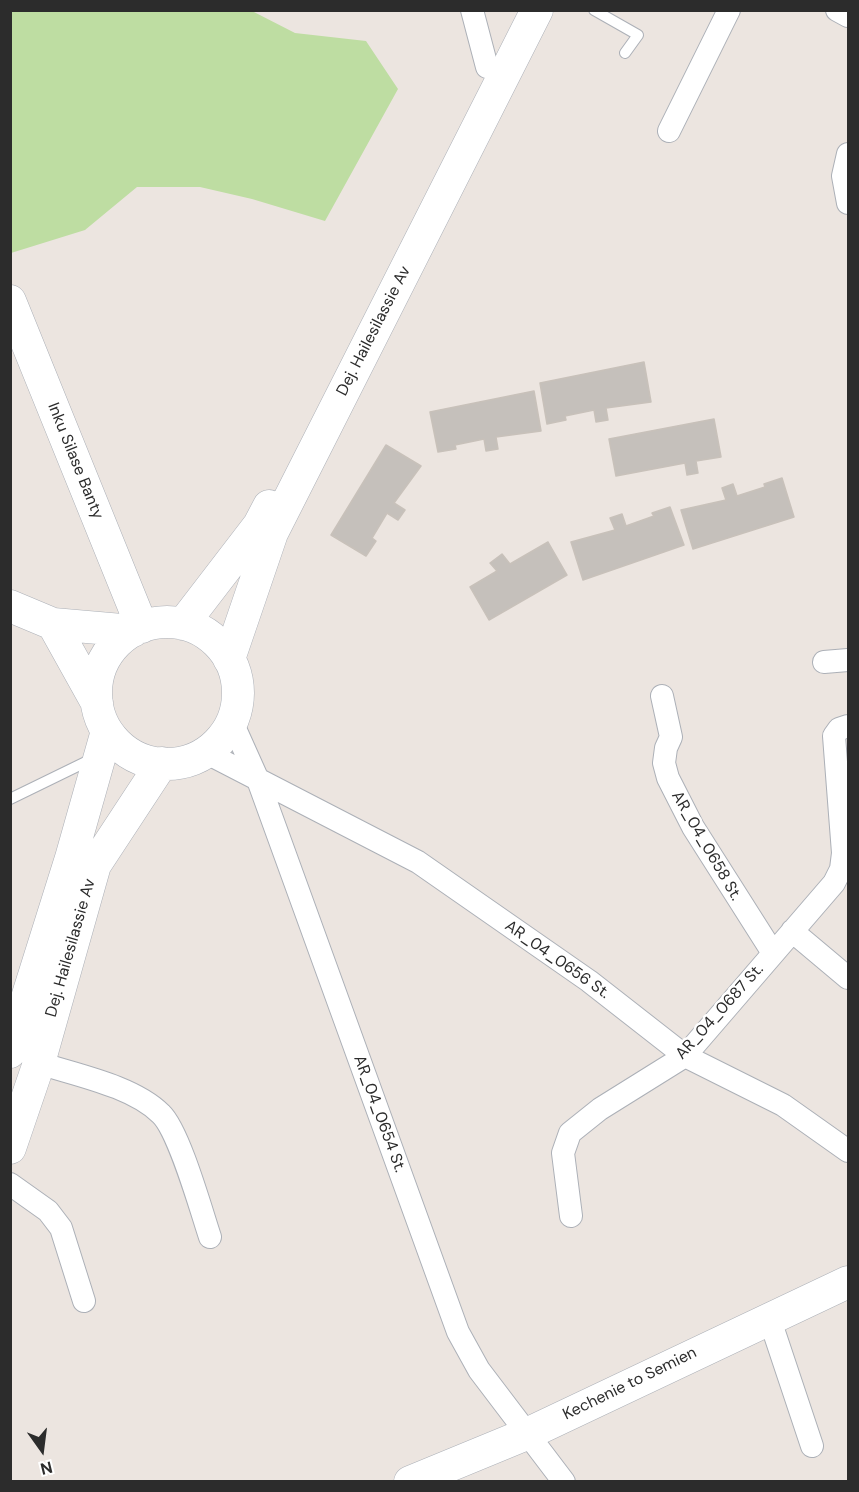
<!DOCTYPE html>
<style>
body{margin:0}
#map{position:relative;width:859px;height:1492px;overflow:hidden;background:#ece5e0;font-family:"DM Sans",sans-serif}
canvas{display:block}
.frame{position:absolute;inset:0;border:12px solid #2c2c2c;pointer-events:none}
.north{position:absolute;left:12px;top:1420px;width:60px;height:60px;-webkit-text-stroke:4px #fff;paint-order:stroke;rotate:166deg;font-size:16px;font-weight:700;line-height:24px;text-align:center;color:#2c2c2c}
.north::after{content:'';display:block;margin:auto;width:21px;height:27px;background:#2c2c2c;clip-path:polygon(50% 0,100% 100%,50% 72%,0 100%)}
</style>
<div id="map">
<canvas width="859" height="1492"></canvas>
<div class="frame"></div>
<div class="north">N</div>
</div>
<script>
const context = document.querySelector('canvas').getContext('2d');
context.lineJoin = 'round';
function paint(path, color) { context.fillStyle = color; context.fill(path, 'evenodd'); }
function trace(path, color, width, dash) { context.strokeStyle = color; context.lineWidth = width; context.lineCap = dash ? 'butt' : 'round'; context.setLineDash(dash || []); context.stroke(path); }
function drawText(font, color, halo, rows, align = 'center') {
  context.font = font + ' "DM Sans",sans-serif'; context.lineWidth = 5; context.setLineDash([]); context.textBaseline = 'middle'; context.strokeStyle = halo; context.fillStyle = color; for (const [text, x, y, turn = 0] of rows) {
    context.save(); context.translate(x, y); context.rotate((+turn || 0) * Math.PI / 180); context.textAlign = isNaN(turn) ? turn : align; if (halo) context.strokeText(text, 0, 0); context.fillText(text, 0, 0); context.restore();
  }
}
paint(new Path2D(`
 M11,10L252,11L295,33L366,41L398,89L325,221L252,199L200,187H137L85,230L11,253Z`), '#bedda2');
const building = new Path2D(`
 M644,362L651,402L606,408L608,420L596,422L594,410L565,416L566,420L547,424L540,383Z
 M534,391L541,431L496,437L498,449L486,451L484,439L455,445L456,449L438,452L430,412Z
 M714,419L721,457L696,461L698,473L687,475L685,463L616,476L609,439Z
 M386,445L421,466L394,503L405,510L398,520L387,513L372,538L376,541L366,556L331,535Z
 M782,478L794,517L693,549L681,510L726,500L722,488L733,484L737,496L765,487L764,484Z
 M670,507L684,545L583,580L571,542L615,530L610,518L622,514L626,526L654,516L652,513Z
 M548,542L567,575L489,620L470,587L497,571L490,563L502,554L510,564Z`);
paint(building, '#c5c0bb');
trace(building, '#c8c1ba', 1.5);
const lane = new Path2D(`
 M594,10L638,35L625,53
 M10,799L92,759`);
const street = new Path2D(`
 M472,10L487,67
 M837,10L848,16
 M669,131L729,10
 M848,154L843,176L848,203
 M824,662L848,660
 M662,696L671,737L666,748L664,763L668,778L693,827L773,953
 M232,722L258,780L458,1332L479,1370L564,1482
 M205,752L418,862L589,981L685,1056L783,1105L848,1151
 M792,931L848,978
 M39,1063C76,1075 133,1086 161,1114C179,1131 201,1210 210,1237
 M10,1184L48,1211L61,1228L84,1301
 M571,1216L563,1153L570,1133L600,1109L685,1056L834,883L841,869L843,853L834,736L839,729L848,726
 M769,1317L812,1446`);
const secondary = new Path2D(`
 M10,301L142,627
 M10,606L53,624L133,631
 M96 693a71 71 0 1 1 142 0a71 71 0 1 1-142 0Z
 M53,624L97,703
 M183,624L259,525L269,506
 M229,659L272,533L537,10
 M10,1052L71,858L107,731
 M10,1148L39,1063L95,865L162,763
 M410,1482L529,1433L848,1282`);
trace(lane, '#acb0b7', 12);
trace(street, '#acb0b7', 24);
trace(secondary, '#acb0b7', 33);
trace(lane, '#fff', 10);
trace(street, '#fff', 22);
trace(secondary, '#fff', 32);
drawText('16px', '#2c2c2c', '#fff', [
 ["Dej. Hailesilassie Av",374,331,-63],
 ["Inku Silase Banty",75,461,68],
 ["AR_04_0658 St.",706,846,60],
 ["Dej. Hailesilassie Av",71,948,-74],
 ["AR_04_0656 St.",557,960,35],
 ["AR_04_0687 St.",720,1012,-48],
 ["AR_04_0654 St.",379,1114,70],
 ["Kechenie to Semien",630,1384,-26]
]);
</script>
